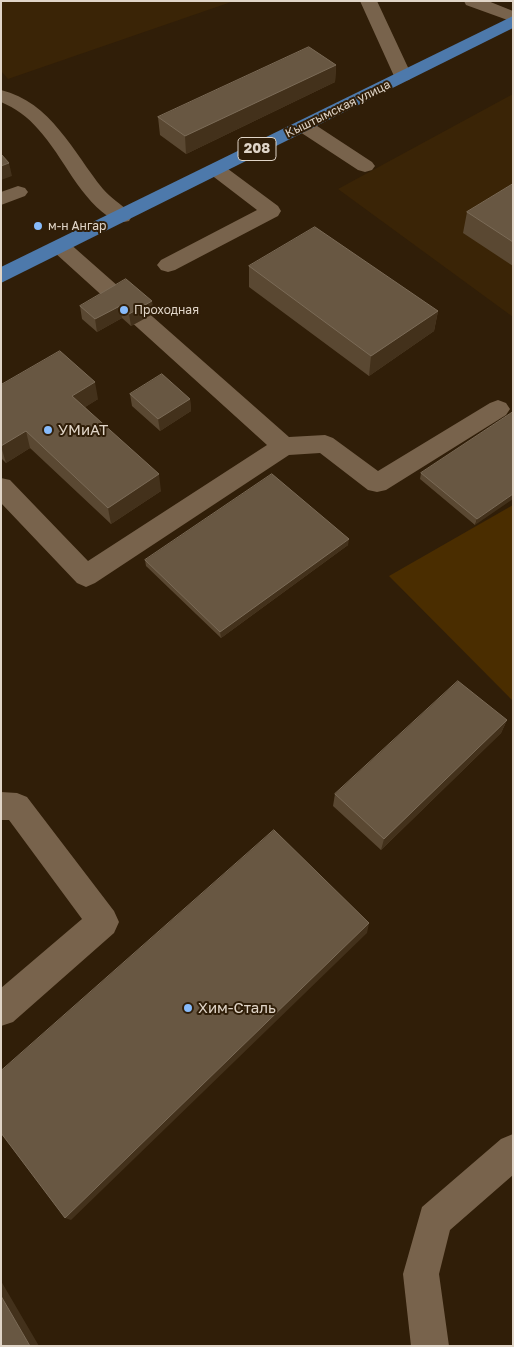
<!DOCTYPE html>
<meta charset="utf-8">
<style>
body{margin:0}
#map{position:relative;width:514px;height:1347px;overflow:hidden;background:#301e08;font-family:"Golos Text",sans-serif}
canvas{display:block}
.frame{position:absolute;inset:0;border:2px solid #e0d5c8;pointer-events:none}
</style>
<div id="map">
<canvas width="514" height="1347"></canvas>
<div class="frame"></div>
</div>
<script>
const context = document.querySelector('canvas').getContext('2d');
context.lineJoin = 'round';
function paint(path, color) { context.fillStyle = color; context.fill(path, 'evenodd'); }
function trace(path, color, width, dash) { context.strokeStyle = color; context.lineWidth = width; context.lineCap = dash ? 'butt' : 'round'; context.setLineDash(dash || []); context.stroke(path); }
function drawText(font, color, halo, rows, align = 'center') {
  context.font = font + ' "Golos Text",sans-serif'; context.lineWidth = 4; context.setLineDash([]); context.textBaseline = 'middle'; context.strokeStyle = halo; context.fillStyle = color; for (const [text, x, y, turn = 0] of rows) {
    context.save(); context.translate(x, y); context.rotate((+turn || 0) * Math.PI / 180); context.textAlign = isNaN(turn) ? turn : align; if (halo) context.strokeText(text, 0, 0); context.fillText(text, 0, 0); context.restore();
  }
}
paint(new Path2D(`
 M1,1H234L8,79L1,71Z
 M513,94V317L338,189Z`), '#3a2406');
paint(new Path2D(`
 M513,505V701L389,576Z`), '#4a2d00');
paint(new Path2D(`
 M360,1H377L412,76L409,80L403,81L397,80L394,76Z
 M464,1H488L513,11V22L466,5Z
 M1,90C51,102 73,152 103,189C111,198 120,204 129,211L132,216L129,221C124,222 119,223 114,220C80,201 64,157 38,129C28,117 15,108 1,102Z
 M304,120L311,122L372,162L375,166L372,170L365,172L358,170L297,130L295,126L297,122Z
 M217,164L224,166L278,206L281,211L278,216L175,270L168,272L161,270L157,265L161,260L257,210L210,174L207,170L210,166Z
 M18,186L25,188L28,192L25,196L1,205V192Z
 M61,240L68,242L289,437L325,435L333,438L378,471L490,403L498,400L506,403L510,409L506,415L386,490L377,492L368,490L320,453L289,455L95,583L86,587L77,583L1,503V478L10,480L88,561L267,445L54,252L51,247L54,242Z
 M1,792L17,793L27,797L114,911L119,922L114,933L13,1022L1,1026V988L82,919L9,820H1Z
 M513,1134V1175L450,1230L439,1274L449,1346H411L403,1274L422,1207L501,1139Z`), '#78634c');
paint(new Path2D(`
 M513,16V28L1,283V267Z`), '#4d79ab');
paint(new Path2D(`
 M336,65L335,82L186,154L160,135L158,117Z
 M513,184V266L463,233L467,212Z
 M249,266L438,311L434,331L369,376L249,287Z
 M152,301L153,314L131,326L122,318L97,332L82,319L80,306Z
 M1,385L98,399L85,407L161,491L111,524L30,448L6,463L1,458Z
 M130,394L190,399L191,411L160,431L132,406Z
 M513,412L475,525L420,479L421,473Z
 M348,545L221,638L146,566L145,560Z
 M507,720L501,733L381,850L333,806L335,794Z`), '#5a4832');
paint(new Path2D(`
 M336,65L335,82L186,154L185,136Z
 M9,163L12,176L1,180V166Z
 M152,301L153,314L131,326L129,314Z
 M120,306L122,318L97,332L95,319Z
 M438,311L434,331L369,376L371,356Z
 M95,382L98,399L76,413L72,396Z
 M190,399L191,411L160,431L158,419Z
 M26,431L30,448L6,463L1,446Z
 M159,474L161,491L111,524L108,508Z
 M513,494V499L475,525L477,519Z
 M349,539L348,545L221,638L220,632Z
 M507,720L501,733L381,850L384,839Z
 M369,923L367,933L71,1220L65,1218Z
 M1,1281L39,1346H30L1,1296Z`), '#43311b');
const building = new Path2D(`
 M309,47L336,65L185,136L158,117Z
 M1,154L9,163L1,166Z
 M513,184V242L467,212Z
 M315,227L438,311L371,356L249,266Z
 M126,279L152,301L129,314L120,306L95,319L80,306Z
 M60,351L95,382L72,396L159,474L108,508L26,431L1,446V385Z
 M162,374L190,399L158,419L130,394Z
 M513,412V494L477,519L421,473Z
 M272,474L349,539L220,632L145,560Z
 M458,681L507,720L384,839L335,794Z
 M274,830L369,923L65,1218L1,1133V1071Z
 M1,1296L30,1346H1Z`);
paint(building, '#685742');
trace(building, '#7b6b57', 1);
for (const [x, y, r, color] of [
 [38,226,5,"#87bbfb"],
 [124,310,5,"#87bbfb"],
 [48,430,5,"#87bbfb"],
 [188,1008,5,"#87bbfb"]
]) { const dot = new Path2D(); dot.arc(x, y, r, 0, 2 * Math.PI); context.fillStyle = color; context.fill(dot); trace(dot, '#301e08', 2); }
drawText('12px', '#e0d5c8', '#301e08', [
 ["Кыштымская улица",338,109,-26]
]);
drawText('12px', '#e0d5c8', '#301e08', [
 ["м-н Ангар",48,226],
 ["Проходная",134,310]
], 'left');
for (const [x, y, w] of [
 [257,149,38]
]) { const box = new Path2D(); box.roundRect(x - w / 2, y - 11.5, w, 23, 4); context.fillStyle = '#301e08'; context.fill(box); trace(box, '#e0d5c8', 1); }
drawText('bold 14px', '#e0d5c8', null, [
 ["208",257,149]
]);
drawText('15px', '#e0d5c8', '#301e08', [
 ["УМиАТ",58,430],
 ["Хим-Сталь",198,1008]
], 'left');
</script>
